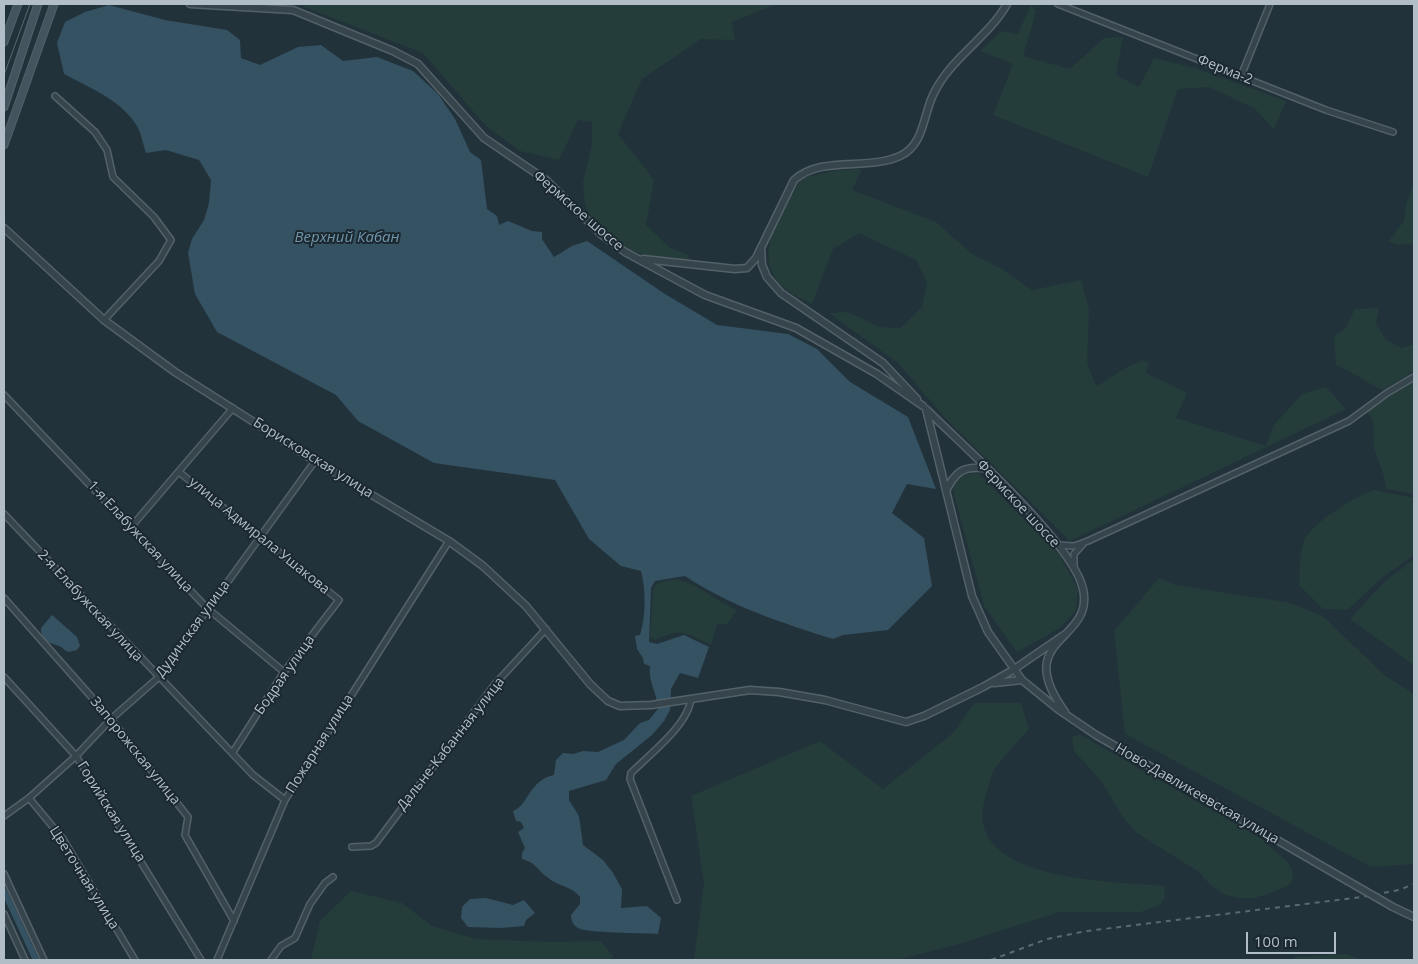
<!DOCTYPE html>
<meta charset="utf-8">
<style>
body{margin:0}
#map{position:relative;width:1418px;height:964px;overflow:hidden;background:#22323b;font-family:"Open Sans",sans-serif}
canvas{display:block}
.frame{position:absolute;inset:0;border:5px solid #b1bec7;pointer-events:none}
.scale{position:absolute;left:1246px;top:932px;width:90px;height:22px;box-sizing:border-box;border:2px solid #b1bec7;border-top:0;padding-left:6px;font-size:15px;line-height:18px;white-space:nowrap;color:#b1bec7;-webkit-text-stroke:4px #1b2830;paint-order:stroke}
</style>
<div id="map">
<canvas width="1418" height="964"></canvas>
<div class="frame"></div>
<div class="scale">100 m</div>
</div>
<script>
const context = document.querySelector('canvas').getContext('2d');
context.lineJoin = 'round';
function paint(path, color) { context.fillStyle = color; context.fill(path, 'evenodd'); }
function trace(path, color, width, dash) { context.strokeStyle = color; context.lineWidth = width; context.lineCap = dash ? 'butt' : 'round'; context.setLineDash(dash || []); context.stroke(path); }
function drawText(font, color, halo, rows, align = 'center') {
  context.font = font + ' "Open Sans",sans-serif'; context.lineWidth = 4; context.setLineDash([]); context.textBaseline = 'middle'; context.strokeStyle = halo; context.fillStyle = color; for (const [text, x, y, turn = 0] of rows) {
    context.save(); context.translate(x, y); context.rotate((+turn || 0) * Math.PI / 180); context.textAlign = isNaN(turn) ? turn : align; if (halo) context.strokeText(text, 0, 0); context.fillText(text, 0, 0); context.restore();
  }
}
paint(new Path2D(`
 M268,4H777L732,22L735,40L701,39L642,79L618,134L654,180L646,225L670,248L687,254L691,262L648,256L627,249L591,218L585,205L583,182L592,144V122L578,120L559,160L520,151L486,126L423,53L302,6Z
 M1031,4L1036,12L1023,56L1070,69L1104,38L1123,37L1116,75L1139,87L1154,58L1195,68L1286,101L1274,129L1254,108L1209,87L1178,89L1148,177L993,115L1013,64L980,51L1001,31L1018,34Z
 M862,169L852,190L936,222L972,254L1000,268L1032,290L1081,280L1089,309L1087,362L1096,387L1127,367L1143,360L1149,363L1146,373L1187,393L1176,418L1266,446L1274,425L1302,394L1326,387L1346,409L1070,541L946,419L898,363L829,313L848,312L879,327L900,328L922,307L927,282L916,260L859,233L833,249L812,304C803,299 790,294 782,286C750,253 783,210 802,178L838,170Z
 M1414,182V243L1399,245L1388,242L1404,221L1406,205Z
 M1379,308L1376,323L1386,340L1402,348L1414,344V371L1383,390C1367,383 1353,372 1336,365L1334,336L1345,329L1355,309Z
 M1414,381V494L1386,489C1385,473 1377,461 1374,446C1372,433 1378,422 1366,412Z
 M977,472L1059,554L1078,589L1076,610L1060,628L1017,652L984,606L952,487L961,476Z
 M1374,490L1414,498V555L1384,576L1347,610L1323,609L1299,585C1300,570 1299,553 1305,539C1312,523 1357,495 1374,490Z
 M1414,559V665L1350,619L1383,583Z
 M1159,578L1175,585L1291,603L1324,617L1384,675L1414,694V864L1371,867L1125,734L1114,631Z
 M675,579C697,583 716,601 737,610L727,624H717L711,645C688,633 680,627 655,640L650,637L653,588L658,583Z
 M974,703H1021L1029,729C1018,742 1006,753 996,767C991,774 989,786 986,795C957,882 1112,881 1164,886L1165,897L1161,904L1141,912H1059L959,944L897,960H694L704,883L691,796L820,741L883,789L953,733Z
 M1079,734L1260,838L1288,862L1292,870L1293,880C1287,887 1281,889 1273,892C1244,905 1218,898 1199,872L1137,833L1125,820L1101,781L1074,751L1072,737Z
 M351,891L402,903L432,926L476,939L550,942L601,941L613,956L611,960H311L320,921Z
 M1346,954L1361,960H1294V957Z`), '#243d3a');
paint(new Path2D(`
 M109,5L165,20L227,30L240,40L241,58L260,65L298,47L321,45L343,61L377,57L413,71L438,94L455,119L470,152L481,160L487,209L497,216L499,225L508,221L532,231L542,232V239L554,257L572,246L587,241L665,294L717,325L788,334L817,349L850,382L908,417L936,489L907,484L892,513L924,538L932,586L888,630L843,635L833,639C782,623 730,606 685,576L655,581L651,588L649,642L657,644L684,635L709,647L698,678L680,673L671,689L670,710L664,721L652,735L616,764L606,780L569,791V800L579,816L583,845L603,860L613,873L622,889L621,908L647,906L661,918L658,934C642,933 587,933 578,928C573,925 571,920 571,915L580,904V897C572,886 557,886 547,877C536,869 537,863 522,859V853L525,848L518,832L524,828L521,822L516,821L513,811C529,805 528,781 554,775L556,760L563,753L573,754L583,751L598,752L624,740L640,723L649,720L658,709C657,692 648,682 650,666L644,664L643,658L637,649L635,636L640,635C646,616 646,591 641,571L621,566L589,539L555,480L434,463L358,421L336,395L217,332L195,294L188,253L192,239L204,220L209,203L211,180L199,160L166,150L146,153C143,144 141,131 135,123C118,98 89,88 64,74L57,43L65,22L85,12Z
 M52,615L77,637L80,646L77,650L69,652C64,651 63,647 59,646C49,642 41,643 41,628Z
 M486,898L513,905L524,900L535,913L526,920L524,926L501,928L468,927L461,918L462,907L470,899Z`), '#355263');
trace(new Path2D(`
 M4,891L36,960`), '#355263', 6);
const minor = new Path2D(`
 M1058,4L1326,110L1393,132
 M1241,76L1270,4
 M55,96L95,132L107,150L113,177L154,217L171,240L159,261L104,320
 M4,395L207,608L284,672
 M179,472L339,600L284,672L233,752
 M4,514L253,775L285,800
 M131,527L233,408
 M1058,545L1074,546L1088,541L1349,421L1387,393L1414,377
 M1074,567V554L1083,544
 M4,598L111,719L188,817L185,835L234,921
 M4,677L76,756L201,960
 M29,798L63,839L135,960
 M4,816L29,798L76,756L111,719L159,677L315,461
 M352,847L371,846L376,843L495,684L546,629
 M4,874L44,960
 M677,900L630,779L631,773C650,754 688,725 691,699
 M4,914L25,960
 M217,960L285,800L449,541
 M271,960L281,946L295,938L310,904L325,883L333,877`);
const tertiary = new Path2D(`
 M190,4L293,10L393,51L418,64L484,138L546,180L602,235L625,252L705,295L796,328L877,374L923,406
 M4,228L104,320L175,372L315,461L449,541L483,566L526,606L590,684L608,701L620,706L651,705L750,690L779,692L825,700L906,722L924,716L983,687L1013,670L1064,635
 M761,247L762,265L767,277L781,293L883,363L917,399
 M643,259L735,269L747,268L756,258L794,180C822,155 867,171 900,156C924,145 923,116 933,95C950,58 988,38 1007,4
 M926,409L972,596L988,632L1022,680L1059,710L1096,735L1346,880
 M927,410C964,447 1073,543 1083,589C1095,643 1010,636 1065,712
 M946,491C955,472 963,466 984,468
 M994,683L1022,680
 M1393,907L1414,917`);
const secondary = new Path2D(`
 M4,42L18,4
 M4,107L38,4
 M4,145L54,4`);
trace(minor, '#546169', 8);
trace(tertiary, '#546169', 9);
trace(secondary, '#546169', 9);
trace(minor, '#36444c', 5);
trace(tertiary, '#36444c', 6);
trace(secondary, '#44545f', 7);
trace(new Path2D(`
 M4,75L30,4`), '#586973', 1);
trace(new Path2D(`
 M991,960L1047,939L1087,931L1362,897L1399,890L1414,884`), '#586973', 2, [5, 5]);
const tertiaryBridge = new Path2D(`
 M1346,880L1393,907`);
trace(tertiaryBridge, '#546169', 9, []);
trace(tertiaryBridge, '#36444c', 6);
drawText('14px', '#b1bec7', '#1b2830', [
 ["Ферма-2",1225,70,22],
 ["Фермское шоссе",578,211,41],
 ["Борисковская улица",313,458,32],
 ["Фермское шоссе",1018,504,47],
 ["улица Адмирала Ушакова",259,536,39],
 ["1-я Елабужская улица",140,537,47],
 ["2-я Елабужская улица",90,606,47],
 ["Дудинская улица",193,629,-54],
 ["Бодрая улица",285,675,-55],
 ["Пожарная улица",320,744,-58],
 ["Дальне-Кабанная улица",451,744,-52],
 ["Запорожская улица",135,751,51],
 ["Ново-Давликеевская улица",1197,794,30],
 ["Горийская улица",111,812,58],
 ["Цветочная улица",84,878,58]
]);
drawText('italic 15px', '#7096ab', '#1b2830', [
 ["Верхний Кабан",347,238]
]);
</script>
